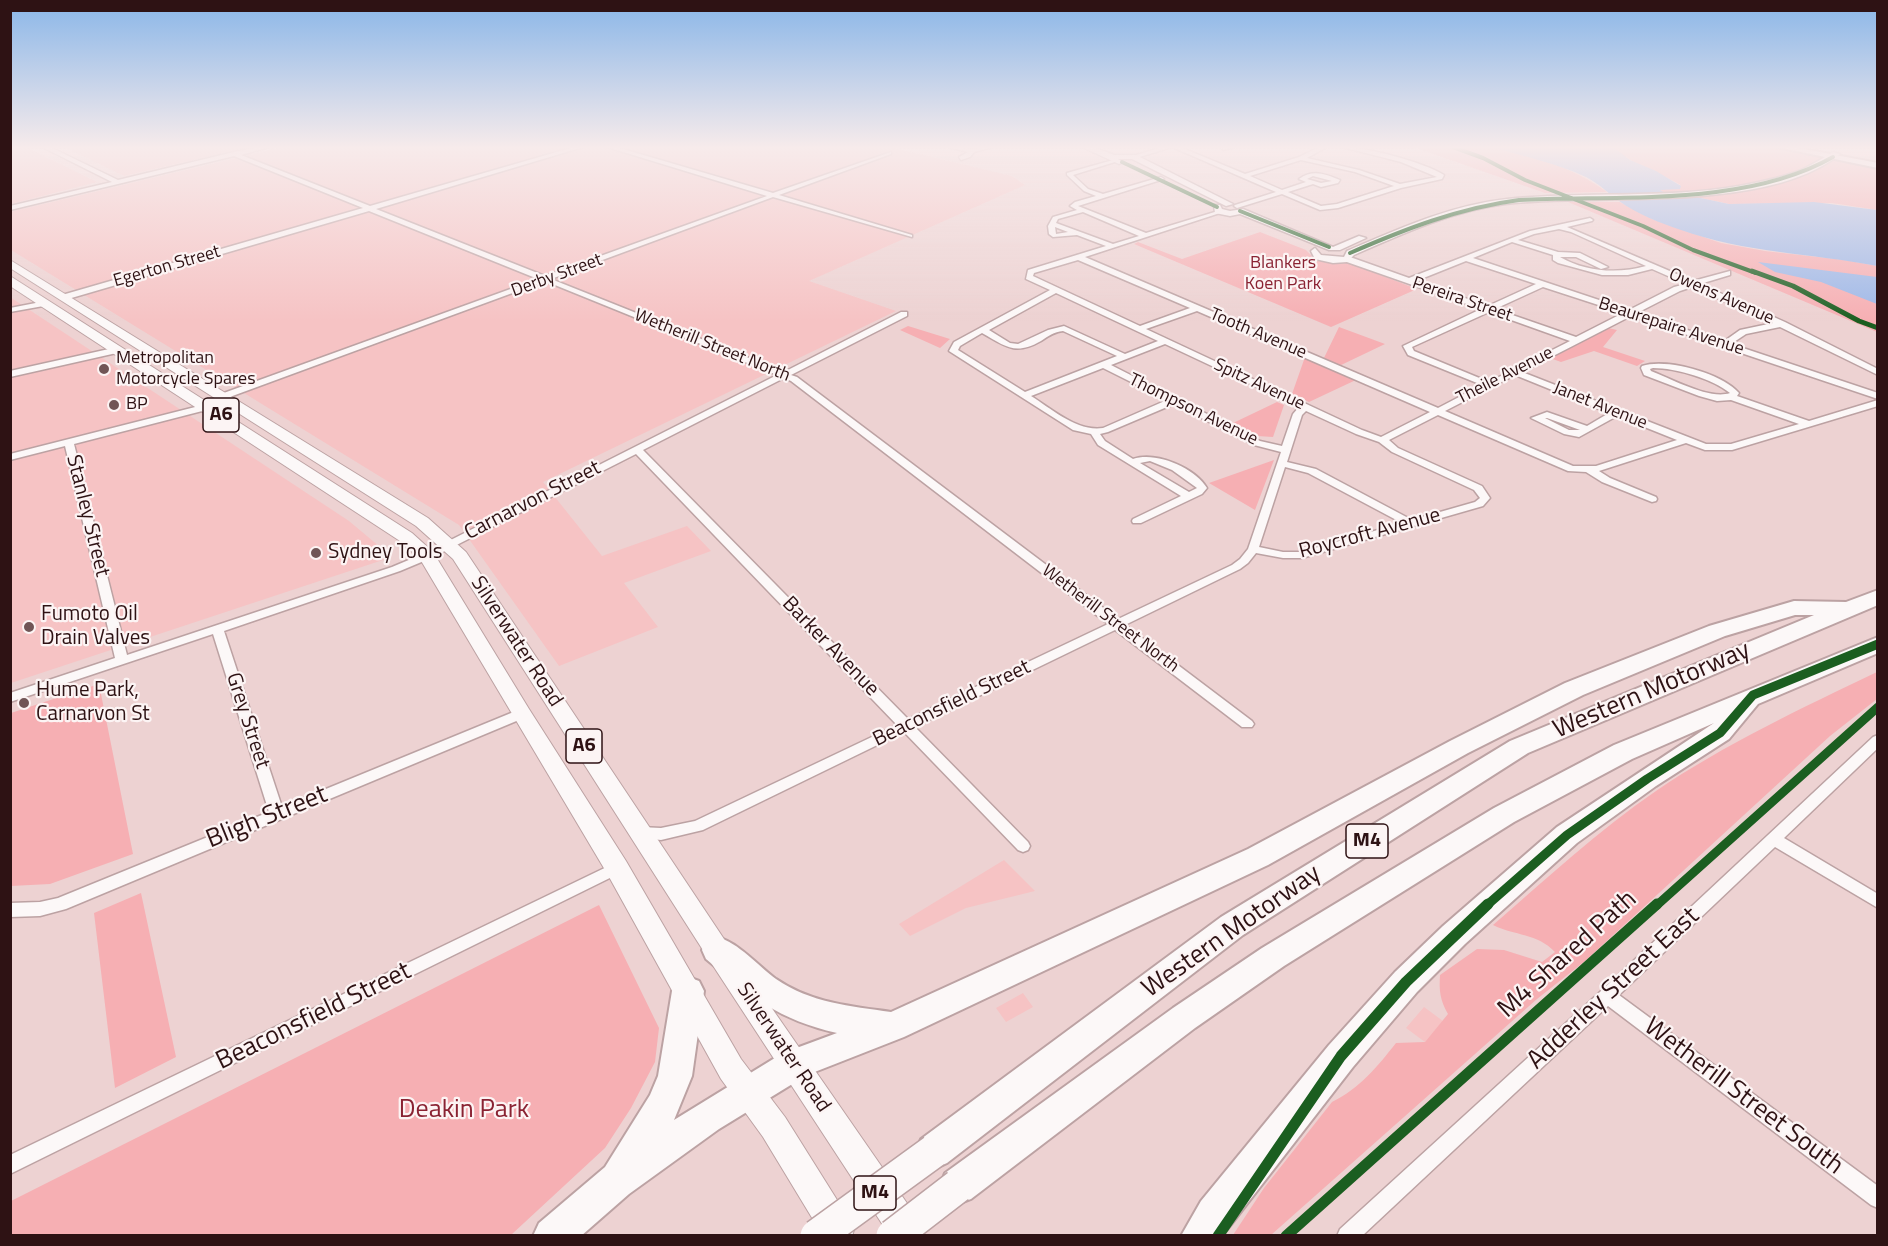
<!DOCTYPE html>
<style>
body{margin:0}
#map{position:relative;width:1888px;height:1246px;overflow:hidden;background:#edd2d2;font-family:"Titillium Web",sans-serif}
canvas{display:block}
.frame{position:absolute;inset:0;border:12px solid #2e1214;pointer-events:none}
</style>
<div id="map">
<canvas width="1888" height="1246"></canvas>
<div class="frame"></div>
</div>
<script>
const context = document.querySelector('canvas').getContext('2d');
context.lineJoin = 'round';
function paint(path, color) { context.fillStyle = color; context.fill(path, 'evenodd'); }
function trace(path, color, width, dash) { context.strokeStyle = color; context.lineWidth = width; context.lineCap = dash ? 'butt' : 'round'; context.setLineDash(dash || []); context.stroke(path); }
function drawText(font, color, halo, rows, align = 'center') {
  context.font = font + ' "Titillium Web",sans-serif'; context.lineWidth = 4.5; context.setLineDash([]); context.textBaseline = 'middle'; context.strokeStyle = halo; context.fillStyle = color; for (const [text, x, y, turn = 0] of rows) {
    context.save(); context.translate(x, y); context.rotate((+turn || 0) * Math.PI / 180); context.textAlign = isNaN(turn) ? turn : align; if (halo) context.strokeText(text, 0, 0); context.fillText(text, 0, 0); context.restore();
  }
}
paint(new Path2D(`
 M11,147H26L97,182L11,204Z
 M64,147H250L124,176Z
 M282,147H890L1012,176L1025,185L809,281L896,311L543,482L602,556L687,526L711,551L624,583L658,627L559,666L459,525L11,250L10,212Z
 M10,297L349,521L392,557L11,683Z
 M1004,860L1035,891L966,908L910,936L899,924Z
 M1023,993L1033,1007L1006,1022L996,1008Z
 M1424,1007L1443,1021L1425,1042L1406,1028Z`), '#f6c3c4');
paint(new Path2D(`
 M1413,147C1438,147 1467,143 1492,147C1531,154 1574,168 1607,192L1545,193Z
 M1613,147H1770L1877,169V210L1832,203L1729,204L1696,197L1673,198L1659,190L1681,185C1661,174 1628,163 1613,147Z
 M1568,202H1620L1652,219L1721,243L1765,251L1845,260L1877,266V332Z
 M1260,232L1306,250L1316,260L1349,263L1417,289L1331,327L1134,244L1138,242L1182,259Z
 M908,326L950,339L940,348L900,330Z
 M1339,327L1385,344L1339,366L1323,360Z
 M1608,328L1617,330L1603,347L1645,361L1637,366L1594,351L1561,362L1550,358Z
 M1305,357L1358,379L1309,402L1292,394Z
 M1277,402L1284,405L1273,437L1257,436L1231,424Z
 M1274,460L1255,510L1209,483Z
 M1877,672V699L1830,736L1585,961L1537,999L1271,1235H1233L1264,1188L1332,1102C1360,1088 1377,1067 1396,1043L1425,1042L1448,1014C1440,1000 1439,991 1440,975L1477,949L1504,950L1542,962L1555,952C1537,933 1515,936 1493,925C1546,879 1598,831 1656,791C1725,744 1802,708 1877,672Z
 M99,684L133,854L50,884L11,886V713Z
 M141,893L176,1057L115,1088L94,913Z
 M599,905L659,1028L655,1062L631,1108L605,1148L511,1235H11V1201Z`), '#f6afb3');
paint(new Path2D(`
 M1491,147H1613L1630,160L1656,171L1681,186L1680,189L1660,190L1673,198L1696,197L1729,204L1814,202L1877,210V266C1811,253 1745,253 1681,230C1660,223 1637,214 1619,201C1608,193 1598,183 1586,177C1556,163 1523,156 1491,147Z
 M1758,262L1877,277V304L1821,282L1775,272Z`), '#9db8e8');
const minor = new Path2D(`
 M42,147H50L118,180L234,152L259,147H269L241,155L370,206L574,147H583L376,209L545,276L767,196L607,147H616L773,193L891,152V154L779,195L912,235V237L773,197L551,279L784,372L901,312H907V316L791,375L797,377L1118,619L1232,565L1240,559L1248,549L1281,452L1254,445L1174,404L1108,432L1100,434L1105,441L1133,459C1156,451 1195,468 1207,488L1202,494L1141,523H1133L1132,521L1133,519L1181,496L1098,445L1091,434L1073,430L949,351L954,342L1050,290L1026,279L1028,270L1106,246L1077,235L1053,237L1049,234L1048,226L1053,217L1077,210L1070,206L1075,202L1096,196L1084,191L1067,175V173L1113,160L1118,161L1073,175L1088,189L1103,194L1161,177L1164,179L1078,206L1146,233L1218,211L1223,212L1085,257L1438,408L1482,385L1408,355L1403,346L1481,309L1344,261V257H1350L1409,278L1530,231L1590,218L1593,220L1592,221L1567,227L1693,281L1730,271V275L1700,284L1785,322L1878,369V375L1780,327L1746,334L1731,344L1878,393V399L1631,316L1522,372L1706,444H1731L1799,424L1731,400L1717,401L1699,396L1644,375L1641,368L1642,366C1667,358 1721,373 1739,393L1737,396L1809,421L1878,400V406L1732,450H1705L1686,443L1599,471L1610,478L1656,497L1657,499L1656,501L1652,502L1602,482L1586,472L1568,471L1438,415L1389,440L1398,448L1482,486L1490,498L1483,506L1302,558H1283L1256,553L1248,563L1240,569L1125,625L1252,721L1254,724L1252,727H1242L1115,630L915,727L1028,842L1030,846L1028,850L1023,852L1018,850L904,732L703,830L661,840L635,837L633,833L635,829L640,827L661,828L695,821L897,725L636,454L431,558L400,571L224,631L282,807L516,711H526L528,714L526,717L66,909L40,916L10,917V903L40,902L58,898L269,812L213,634L10,702V693L115,658L65,446L10,460V454L207,404L212,407L210,409L74,444L127,655L392,567L423,554L777,375L545,281L227,398H221V394L538,279L369,211L68,299H62V295L363,208L234,156L10,210V206L112,182ZM1083,212L1139,236L1113,244L1056,223L1058,219ZM1055,227L1068,232L1056,234ZM1559,229L1571,232L1646,266C1618,274 1586,272 1560,257H1576L1601,269L1608,267L1580,253L1558,252L1518,240L1534,234ZM1512,242L1553,255V260L1558,263L1602,275H1628L1652,269L1686,284L1674,287L1629,310L1473,258ZM1078,260L1190,308L1140,326L1033,276L1034,273ZM1466,261L1536,284L1488,306L1416,281ZM1543,287L1623,313L1576,337L1495,309ZM1692,287L1773,323L1740,330L1723,342L1637,313L1680,291ZM1056,293L1158,341L1125,354L1064,326L1048,330L1018,344L1010,343L989,330ZM1197,311L1430,412L1381,437L1362,430L1146,329ZM1489,312L1570,341L1489,382L1414,351L1412,347ZM1063,331L1117,356L1025,392L958,350L960,346L982,333C1005,346 1015,356 1041,341C1048,336 1054,332 1063,331ZM1165,344L1299,407L1293,414L1282,446L1260,441L1111,365ZM1103,368L1167,400L1103,428C1077,432 1052,409 1031,396ZM1653,368C1676,368 1713,379 1730,393C1709,400 1672,379 1651,371L1650,369ZM1515,375L1609,413L1587,426L1547,412L1531,418L1564,434L1579,437L1617,416L1677,440L1596,466H1573L1445,411ZM784,378L791,381L1108,624L908,719L643,450ZM1306,411L1356,434L1379,442L1392,452L1474,490L1480,498L1475,502L1412,520L1316,469L1287,462L1302,415ZM1545,418H1547L1580,430H1569ZM1150,461L1172,470L1197,488L1189,492L1140,463ZM1285,467L1308,473L1402,523L1301,552H1283L1259,547Z
 M948,147L972,149L993,147L974,152L970,157L961,160L959,157L968,152Z
 M1162,147H1172L1133,159L1130,157Z
 M1172,147H1180L1245,174L1299,157L1319,147H1327L1307,158L1359,170L1400,184L1437,177L1401,162L1342,147C1367,147 1423,162 1444,175L1442,179L1401,188L1338,208L1320,210L1282,194L1237,208L1234,206L1235,205L1276,192ZM1301,160L1355,172L1394,186L1337,204L1321,206L1288,192L1313,184L1321,187L1338,183L1340,180C1325,174 1313,169 1299,179L1306,182L1282,190L1250,176ZM1313,176L1332,181L1321,183L1307,179Z
 M1226,147H1235L1223,150V148Z
 M46,301L50,303L49,305L10,312V308Z
 M118,347L122,350L121,352L10,377V371Z
 M1878,735V748L1784,838L1878,894V908L1775,847L1619,995L1878,1186V1208L1871,1205L1608,1006L1362,1236H1337L1340,1229L1601,991L1873,737Z
 M617,862L622,864L625,868L622,872L10,1174V1155Z`);
const tertiary = new Path2D(`
 M1082,147H1093L1114,155H1136L1233,204L1226,206L1132,159H1118L1123,162L1119,164Z
 M1833,152L1840,154C1767,214 1597,193 1505,204C1452,211 1402,234 1354,255L1347,262L1333,263L1315,259L1311,251L1315,248L1321,255L1344,257L1347,251C1398,229 1451,205 1507,199C1584,191 1663,199 1739,186C1760,182 1782,178 1801,170C1812,165 1823,158 1833,152Z
 M1214,205H1220L1222,209L1230,211L1243,209L1333,247L1359,236L1366,238L1340,250H1329L1240,214L1230,216L1215,213Z`);
const secondary = new Path2D(`
 M1777,147H1793L1878,163V168Z`);
const trunk = new Path2D(`
 M10,260L428,518L466,552L726,942L920,1222L924,1236H890L708,958L453,559L416,526L10,268Z
 M10,276L412,533L433,552L529,709L626,861L741,1059L785,1117L849,1219L854,1230L852,1236H823L763,1137L721,1079L608,875L420,559L400,541L10,286Z`);
const motorway = new Path2D(`
 M1878,590V605L1528,753L1243,935L947,1163L934,1169L921,1163L916,1151L921,1139L1221,917L1510,741L1814,615H1795L1725,636L1583,695L1468,753L1268,865L904,1037L807,1075L719,1129L629,1194L581,1236H533L539,1223L605,1167L650,1095L658,1076L672,991L677,981L688,977L699,981L704,991L692,1076L674,1120L783,1053L837,1033C779,1020 750,996 706,959L702,950L706,941C711,939 715,937 719,938C736,941 761,968 776,979C811,1003 850,1006 891,1012L1248,849L1450,741L1565,683L1709,626L1794,601L1846,602Z
 M1878,637V653L1758,704L1729,739L1656,786L1577,843L1465,944L1417,992L1353,1067L1222,1236H1181L1201,1201L1329,1045L1395,972L1443,926L1557,827L1714,723L1632,759L1514,822L1284,966L1195,1028L971,1199L958,1204L945,1199L940,1186L945,1173L1173,1008L1262,948L1494,808L1614,745Z`);
trace(minor, '#bca2a3', 3);
trace(tertiary, '#bca2a3', 3);
trace(secondary, '#bca2a3', 4);
trace(trunk, '#bca2a3', 2);
trace(motorway, '#bca2a3', 4);
paint(minor, '#fcf8f8');
paint(tertiary, '#fcf8f8');
paint(secondary, '#fcf8f8');
paint(trunk, '#fcf8f8');
paint(motorway, '#fcf8f8');
const motorwayBridge = new Path2D(`
 M817,1236L934,1151
 M893,1236L958,1186`);
trace(motorwayBridge, '#bca2a3', 36, []);
trace(motorwayBridge, '#fcf8f8', 33);
trace(new Path2D(`
 M1453,147L1483,158L1525,180L1643,226L1693,250L1756,273
 M1122,162L1217,207
 M1240,211L1329,247
 M1350,253C1405,229 1459,208 1519,200C1619,195 1745,207 1833,157`), '#1b5e20', 4);
trace(new Path2D(`
 M1752,271L1793,286L1859,321L1878,328`), '#1b5e20', 5);
trace(new Path2D(`
 M1486,906L1567,835L1647,779L1720,733L1753,695L1878,644
 M1656,906L1878,707`), '#1b5e20', 9);
trace(new Path2D(`
 M1218,1236L1341,1056L1406,982L1488,904
 M1286,1236L1657,904`), '#1b5e20', 11);
const sky = context.createLinearGradient(0, 0, 0, 321);
sky.addColorStop(0, '#8ab6e8');
sky.addColorStop(0.46, '#f7ebeb');
sky.addColorStop(1, '#f7ebeb00');
context.fillStyle = sky;
context.fillRect(0, 0, 1888, 321);
for (const [x, y, r, color] of [
 [104,369,6,"#715556"],
 [114,405,6,"#715556"],
 [316,553,6,"#715556"],
 [29,627,6,"#715556"],
 [24,703,6,"#715556"]
]) { const dot = new Path2D(); dot.arc(x, y, r, 0, 2 * Math.PI); context.fillStyle = color; context.fill(dot); trace(dot, '#fcf4f4', 2); }
drawText('18px', '#8a2333', '#fcf4f4', [
 ["Blankers",1283,264],
 ["Koen Park",1283,285]
]);
drawText('18px', '#2e1214', '#fcf4f4', [
 ["Egerton Street",167,267,-16],
 ["Derby Street",557,276,-20],
 ["Owens Avenue",1721,297,24],
 ["Pereira Street",1462,300,19],
 ["Beaurepaire Avenue",1671,327,18],
 ["Tooth Avenue",1258,334,23],
 ["Wetherill Street North",712,346,22],
 ["Theile Avenue",1505,376,-27],
 ["Spitz Avenue",1259,385,25],
 ["Janet Avenue",1600,406,22],
 ["Thompson Avenue",1193,410,26],
 ["Wetherill Street North",1110,619,37]
]);
drawText('18px', '#2e1214', '#fcf4f4', [
 ["Metropolitan",116,359],
 ["Motorcycle Spares",116,380],
 ["BP",126,405]
], 'left');
for (const [x, y, w] of [
 [221,415,36],
 [584,746,36],
 [1367,841,42],
 [875,1193,42]
]) { const box = new Path2D(); box.roundRect(x - w / 2, y - 17, w, 34, 4.5); context.fillStyle = '#fcf4f4'; context.fill(box); trace(box, '#2e1214', 1.5); }
drawText('bold 20px', '#2e1214', null, [
 ["A6",221,415],
 ["A6",584,746],
 ["M4",1367,841],
 ["M4",875,1193]
]);
drawText('21px', '#2e1214', '#fcf4f4', [
 ["Carnarvon Street",533,501,-27],
 ["Stanley Street",87,516,76],
 ["Roycroft Avenue",1370,534,-15],
 ["Silverwater Road",516,642,57],
 ["Barker Avenue",830,647,46],
 ["Beaconsfield Street",952,704,-26],
 ["Grey Street",247,721,72],
 ["Silverwater Road",783,1048,56]
]);
drawText('21px', '#2e1214', '#fcf4f4', [
 ["Sydney Tools",328,553],
 ["Fumoto Oil",41,615],
 ["Drain Valves",41,639],
 ["Hume Park,",36,691],
 ["Carnarvon St",36,715]
], 'left');
drawText('26px', '#2e1214', '#fcf4f4', [
 ["Western Motorway",1652,691,-23],
 ["Bligh Street",267,818,-22],
 ["Western Motorway",1232,932,-35],
 ["M4 Shared Path",1568,955,-42],
 ["Adderley Street East",1614,989,-43],
 ["Beaconsfield Street",314,1017,-26],
 ["Wetherill Street South",1743,1097,37]
]);
drawText('26px', '#8a2333', '#fcf4f4', [
 ["Deakin Park",464,1111]
]);
</script>
